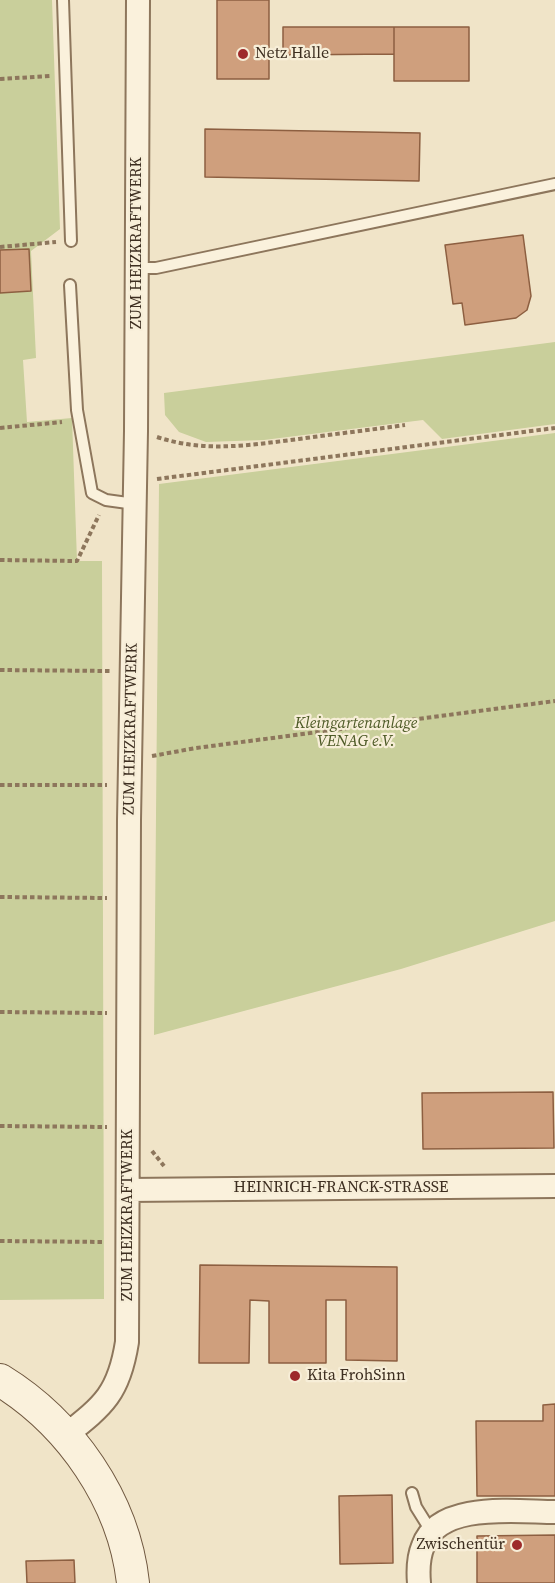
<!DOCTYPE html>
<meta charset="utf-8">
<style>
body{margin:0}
canvas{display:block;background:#f0e4c8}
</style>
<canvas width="555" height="1583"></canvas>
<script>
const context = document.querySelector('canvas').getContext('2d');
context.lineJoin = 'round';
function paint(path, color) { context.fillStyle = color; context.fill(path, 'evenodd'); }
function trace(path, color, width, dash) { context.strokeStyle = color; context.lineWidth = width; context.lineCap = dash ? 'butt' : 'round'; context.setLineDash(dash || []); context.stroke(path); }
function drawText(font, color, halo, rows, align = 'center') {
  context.font = font + ' "Source Serif 4",serif'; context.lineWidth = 4.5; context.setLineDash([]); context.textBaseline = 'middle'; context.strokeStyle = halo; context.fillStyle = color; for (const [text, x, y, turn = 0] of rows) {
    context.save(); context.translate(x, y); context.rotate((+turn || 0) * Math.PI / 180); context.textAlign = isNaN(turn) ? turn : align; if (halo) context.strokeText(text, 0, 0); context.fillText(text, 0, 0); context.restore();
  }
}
paint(new Path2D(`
 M0,0H52L60,229L31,251L36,358L23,360L27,422L72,418L77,561H102L104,1299L0,1300Z
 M555,342V424L442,439L423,420L264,440L206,442L179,432L165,415L164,393Z
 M555,433V921L401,969L154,1035L159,484Z`), '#c9cf9b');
const building = new Path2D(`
 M217,0H269V79H217Z
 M283,27H394V54L283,55Z
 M394,27H469V81H394Z
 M205,129L420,133L419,181L205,177Z
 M523,235L531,296L527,310L516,318L465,325L462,303L453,304L445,245Z
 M29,249L31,291L0,293V250Z
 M553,1092L554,1148L423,1149L422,1093Z
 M200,1265L397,1267V1361L346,1360V1300H326V1363H269V1301L250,1300L249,1363H199Z
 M555,1404V1496H477L476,1421H543V1405Z
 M392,1495L393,1563L340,1564L339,1496Z
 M555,1535V1583H477V1536Z
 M74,1560L75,1583H27L26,1561Z`);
paint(building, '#cf9f7d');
trace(building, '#8d5f41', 1.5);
const service = new Path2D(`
 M63,0L71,241
 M136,268H156L555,184
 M70,285L77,410L92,493L106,500L135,504
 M412,1493L416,1507L431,1531`);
const minor = new Path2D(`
 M128,1190L555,1186
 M66,1435C104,1405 119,1393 127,1342L129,820L136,431L138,0
 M419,1583C418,1571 418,1558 423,1546C439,1501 517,1512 555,1512`);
const secondary = new Path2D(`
 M0,1380C70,1423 124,1500 133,1583`);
trace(service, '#8d765c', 14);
trace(minor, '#8d765c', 26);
trace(secondary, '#6f573f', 34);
trace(new Path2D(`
 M0,79L50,76
 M0,247L56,242
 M0,428L62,422
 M157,437C205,453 250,445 299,439C334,434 370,430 405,425
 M157,479L555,428
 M0,560L77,561L99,515
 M0,670L110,671
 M152,756L196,748L555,701
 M0,785H107
 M0,897L107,898
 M0,1012L107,1013
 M0,1126L107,1127
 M152,1151L164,1166
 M0,1241L104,1242`), '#8d765c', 4, [4.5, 3]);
trace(service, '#faf1dc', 10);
trace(minor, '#faf1dc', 22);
trace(secondary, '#faf1dc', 32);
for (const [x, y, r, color] of [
 [243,54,6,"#9e2a2b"],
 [295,1376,6,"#9e2a2b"],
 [517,1545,6,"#9e2a2b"]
]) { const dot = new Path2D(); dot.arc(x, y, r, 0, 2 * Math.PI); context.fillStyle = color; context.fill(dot); trace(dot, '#f7eed8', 2); }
drawText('16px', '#3d2e20', '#f7eed8', [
 ["Netz Halle",255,54],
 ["Kita FrohSinn",307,1376],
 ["Zwischentür",505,1545,"right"]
], 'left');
drawText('16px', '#3d2e20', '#f7eed8', [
 ["ZUM HEIZKRAFTWERK",137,243,-90],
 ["ZUM HEIZKRAFTWERK",131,729,-89],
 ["HEINRICH-FRANCK-STRASSE",341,1188],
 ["ZUM HEIZKRAFTWERK",128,1215,-90]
]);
drawText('italic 16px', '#4d5a26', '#f7eed8', [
 ["Kleingartenanlage",356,724],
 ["VENAG e.V.",356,742]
]);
</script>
